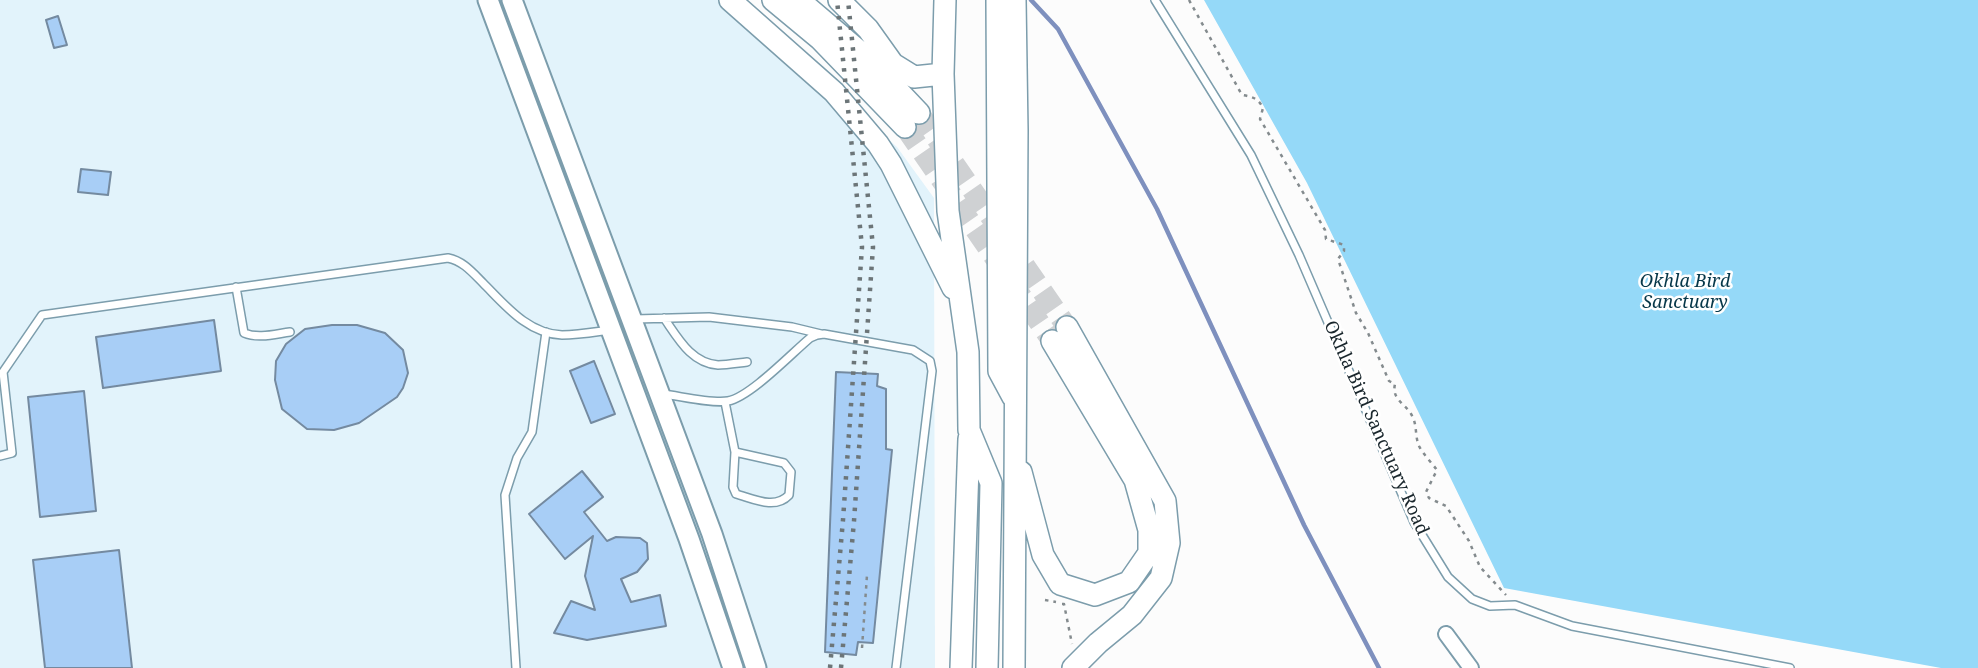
<!DOCTYPE html>
<style>
body{margin:0}
canvas{display:block;background:#fcfcfc}
</style>
<canvas width="1978" height="668"></canvas>
<script>
const context = document.querySelector('canvas').getContext('2d');
context.lineJoin = 'round';
function paint(path, color) { context.fillStyle = color; context.fill(path, 'evenodd'); }
function trace(path, color, width, dash) { context.strokeStyle = color; context.lineWidth = width; context.lineCap = dash ? 'butt' : 'round'; context.setLineDash(dash || []); context.stroke(path); }
function drawText(font, color, halo, rows, align = 'center') {
  context.font = font + ' "Noto Serif",serif'; context.lineWidth = 5; context.setLineDash([]); context.textBaseline = 'middle'; context.strokeStyle = halo; context.fillStyle = color; for (const [text, x, y, turn = 0] of rows) {
    context.save(); context.translate(x, y); context.rotate((+turn || 0) * Math.PI / 180); context.textAlign = isNaN(turn) ? turn : align; if (halo) context.strokeText(text, 0, 0); context.fillText(text, 0, 0); context.restore();
  }
}
paint(new Path2D(`
 M0,0H731L897,147L934,198L935,668H0Z`), '#e2f3fb');
paint(new Path2D(`
 M1204,0H1978V668H1941L1504,588L1307,183Z`), '#95d9f8');
trace(new Path2D(`
 M1031,0L1058,29L1157,209L1304,525L1379,668`), '#7e90be', 4.5);
const building = new Path2D(`
 M58,16L67,45L54,48L46,20Z
 M81,169L111,172L108,195L78,192Z
 M214,320L221,371L103,388L96,337Z
 M332,325H357L385,333L403,350L408,373L403,388L397,397L359,423L334,430L307,429L282,409L275,380L276,361L286,344L305,329Z
 M594,361L615,414L591,423L570,371Z
 M836,372L878,374L877,386L886,389V449L892,450L873,643L858,642L856,655L825,652Z
 M84,391L96,511L40,517L28,397Z
 M582,471L603,497L584,512L607,541L616,537L640,538L647,543L648,559L637,572L621,579L631,602L660,595L666,626L587,640L554,633L571,601L595,610L585,576L593,536L565,559L529,514Z
 M119,550L132,668H45L33,560Z`);
paint(building, '#a8cef6');
trace(building, '#748aa0', 2);
trace(new Path2D(`
 M919,113L1067,327
 M905,127L1052,341`), '#cfd1d3', 21, [21, 10]);
const service = new Path2D(`
 M1155,0L1251,155L1299,255L1414,522L1448,577L1472,599L1490,606L1515,605L1572,626L1790,668
 M236,287L244,333C258,339 275,334 290,332
 M664,318C678,338 691,363 718,365C727,365 738,363 747,362
 M635,319L709,317L792,327L821,334
 M663,394C680,396 712,404 728,401C750,397 791,354 810,338L817,335L824,334L913,350L930,361L932,371L896,668
 M725,402L735,452L784,463L791,472L789,495C775,510 754,499 736,494L733,487L735,452
 M0,456L12,453L3,372L42,315L448,258C463,261 472,272 483,283C505,305 528,334 562,335C578,335 595,332 610,330
 M516,668L505,495L517,458L532,432L546,332`);
const minor = new Path2D(`
 M1446,634L1471,668`);
const tertiary = new Path2D(`
 M488,0L689,539L733,668
 M512,0L712,534L756,668`);
const secondary = new Path2D(`
 M730,0L834,92L878,144L891,164L953,288
 M773,0L820,39L905,127
 M799,0L867,58L919,113
 M839,0L868,29L893,64L914,77L943,74
 M945,0L943,74L948,211L968,352L969,430L991,483L987,668
 M997,0L999,371L1013,397
 M1067,327L1165,501L1169,543L1161,578L1132,615L1098,643L1073,668
 M1021,472L1043,555L1060,584L1095,595L1129,582L1149,553V530L1135,480L1052,341
 M961,668L969,439
 M1014,668L1017,130L1015,0`);
trace(service, '#7c9dac', 10);
trace(minor, '#7c9dac', 18);
trace(tertiary, '#7c9dac', 23);
trace(secondary, '#7c9dac', 24);
trace(new Path2D(`
 M1189,0L1242,95C1253,97 1258,98 1263,108L1260,119L1325,230L1326,239L1344,245V251L1338,259L1356,313L1368,333L1389,381L1395,384C1391,401 1408,404 1413,418C1417,426 1415,437 1419,446C1423,454 1431,462 1437,470L1426,492L1429,498L1446,506L1469,541L1480,567L1506,595
 M1045,600L1056,602
 M1062,604H1064L1072,644
 M862,648L867,575`), '#848b8e', 2.5, [3.5, 5]);
trace(service, '#fff', 7);
trace(minor, '#fff', 14);
trace(tertiary, '#fff', 19);
trace(secondary, '#fff', 21);
trace(new Path2D(`
 M830,668L843,520L862,247L837,0
 M841,668L854,521L873,247L848,0`), '#6c7578', 4.5, [3.5, 7]);
drawText('italic 18px', '#063749', '#fff', [
 ["Okhla Bird",1685,282],
 ["Sanctuary",1685,303]
]);
drawText('18px', '#1a272d', '#fff', [
 ["Okhla Bird Sanctuary Road",1376,428,66]
]);
</script>
